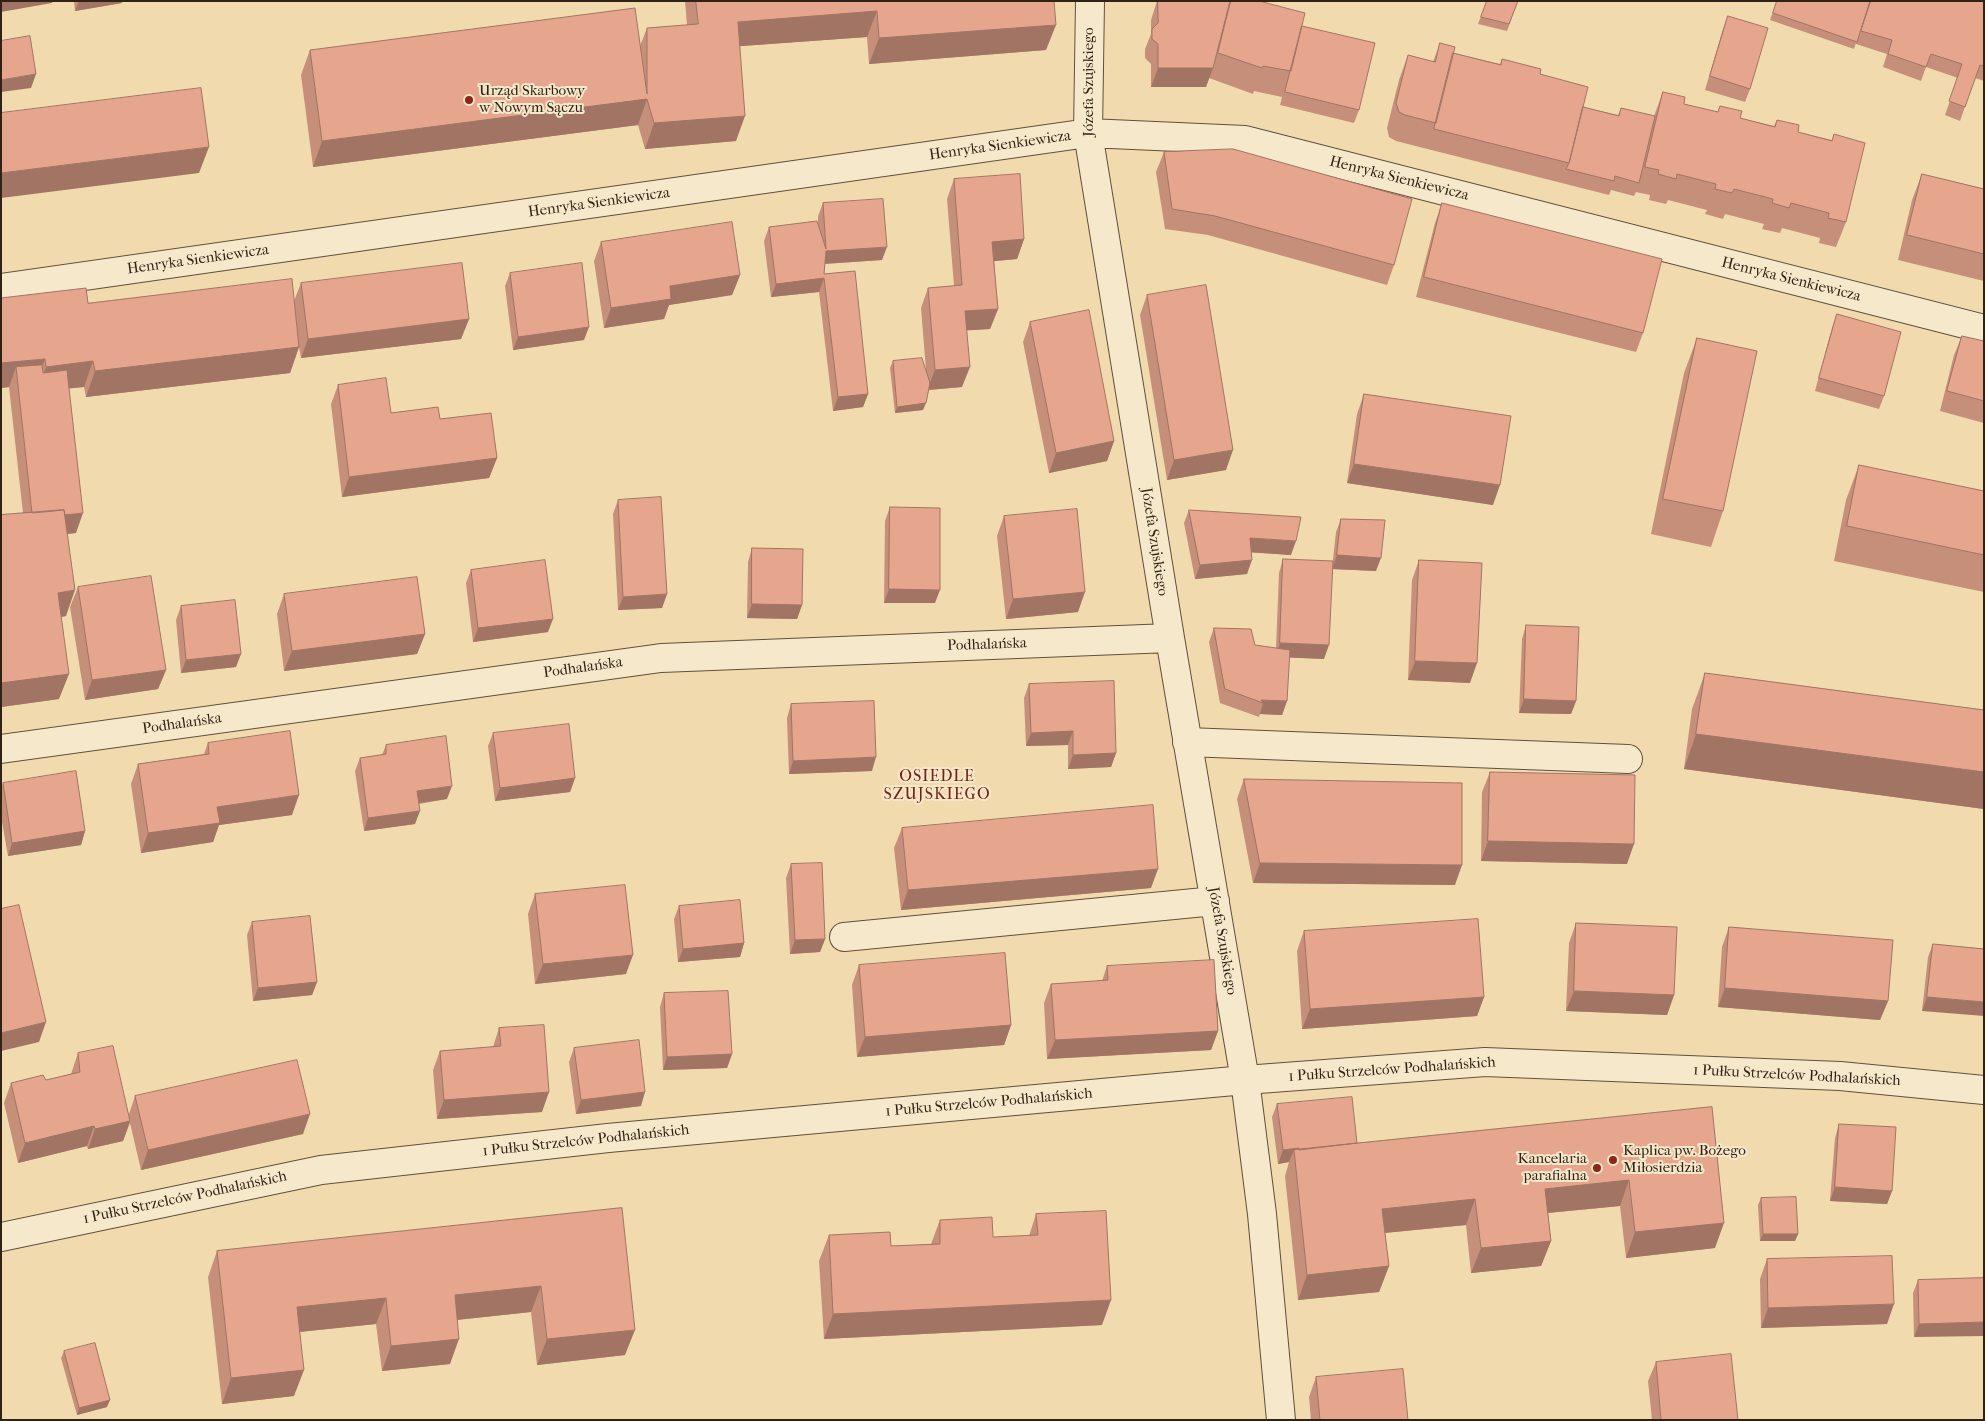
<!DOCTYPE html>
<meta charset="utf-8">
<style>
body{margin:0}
#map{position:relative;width:1985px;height:1421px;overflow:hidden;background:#f1dbae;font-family:"IM FELL French Canon",serif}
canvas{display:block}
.frame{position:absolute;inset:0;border:2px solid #302215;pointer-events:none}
</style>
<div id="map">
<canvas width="1985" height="1421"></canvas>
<div class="frame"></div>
</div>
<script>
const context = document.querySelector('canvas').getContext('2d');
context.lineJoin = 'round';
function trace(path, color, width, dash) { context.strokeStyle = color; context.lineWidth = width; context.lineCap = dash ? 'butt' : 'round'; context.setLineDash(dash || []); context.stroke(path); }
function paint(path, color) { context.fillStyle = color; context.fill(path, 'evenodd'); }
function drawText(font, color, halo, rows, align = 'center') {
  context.font = font + ' "IM FELL French Canon",serif'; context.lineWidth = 4; context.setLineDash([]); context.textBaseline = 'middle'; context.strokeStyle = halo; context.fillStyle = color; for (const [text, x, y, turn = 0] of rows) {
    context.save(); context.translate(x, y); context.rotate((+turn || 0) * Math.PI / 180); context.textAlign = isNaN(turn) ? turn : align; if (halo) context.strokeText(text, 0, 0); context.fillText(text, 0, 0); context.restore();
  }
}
const minor = new Path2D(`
 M1090,1L1088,133L1170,638L1245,1080L1262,1214L1281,1420
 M1,288L1088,133L1245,140L1984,329
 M1187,742L1628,759
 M1,749L661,658L1170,638
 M844,937L1215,901
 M1,1237L321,1170L608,1138L1245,1080L1485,1062L1840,1076L1984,1090`);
trace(minor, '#60503b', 30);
trace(minor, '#f6e8ca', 28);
paint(new Path2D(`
 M74,1H122V3L75,11Z
 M685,1H1054L1046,50L869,64L867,37L740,46L736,141L645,149L638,125L313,167L301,75L310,50L640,46L647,28L687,25Z
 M1157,1H1259L1302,26L1359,110L1354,123L1280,105L1283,93L1282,97L1254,91L1253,94L1209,78L1206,87H1151V64L1145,58V49L1151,34V20Z
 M1487,1H1518L1507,31L1478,24Z
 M1777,1H1984V81L1975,78L1960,121L1945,115L1958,78L1926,67L1921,81L1883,67L1887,54L1856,44V43L1854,49L1770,20Z
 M1728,16L1750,89L1745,102L1705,90L1723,29Z
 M1440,43L1453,53L1500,64L1502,59L1540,74L1583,107L1618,115L1621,108L1654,116L1663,92L1684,104L1718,112L1720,106L1740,118L1774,126L1777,120L1798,132L1832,140L1834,134L1846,222L1836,247L1819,243L1820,238L1782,228L1780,233L1762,229L1764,224L1725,214L1723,219L1705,214L1707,210L1668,200L1666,204L1649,200L1650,195L1636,192L1634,196L1611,190L1609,195L1396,141L1389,137L1387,128L1399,80L1408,55L1433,62Z
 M1164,152L1394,265L1387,285L1208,235L1165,229L1156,172Z
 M1922,174L1984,189V281L1898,260L1912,200Z
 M954,179L1024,239L1017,259L994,261L998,309L990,329L967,330L962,387L929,390L923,410L895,413L890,368L893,361L926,370L921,308L928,288L954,286L947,199Z
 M823,203L882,260L825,264L824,274L868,394L863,407L833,411L819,292L771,297L764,241L769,227L818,225V216Z
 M1442,203L1643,333L1636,352L1416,297L1435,223Z
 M601,242L740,275L732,295L669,305L664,319L604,328L594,261Z
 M510,273L584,340L513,350L505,286Z
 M301,283L469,319L461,339L301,358L299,347L290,373L86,397L84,387L69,388L76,533L67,534L66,616L61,617L59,699L1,707V515L23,513L9,387L1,388V298L88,303L294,301Z
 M1147,295L1226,470L1167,480L1140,315Z
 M1837,314L1884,396L1879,409L1815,391L1832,328Z
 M1030,322L1114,441L1107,461L1049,473L1023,342Z
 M1962,336L1984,341V423L1940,411L1954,355Z
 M1697,338L1723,511L1711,547L1651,534L1684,373Z
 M338,385L391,413L440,419L497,458L489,478L342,497L331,404Z
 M1364,394L1493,505L1347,483L1357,414Z
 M1859,465L1984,491V592L1834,561L1846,500Z
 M618,500L667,594L662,608L618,610L613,514Z
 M890,507L935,603H884L885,521Z
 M1189,510L1291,555L1251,552L1247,574L1195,579L1184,523Z
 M1004,516L1078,612L1006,619L997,536Z
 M1341,519L1376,571L1332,569L1336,532Z
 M752,548L802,605L797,619L747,618L748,562Z
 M1283,559L1324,659L1289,657L1287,701L1282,715L1260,714L1259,717L1220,703L1209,642L1214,628L1255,645L1276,648L1279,573Z
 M1419,560L1470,683L1408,680L1412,580Z
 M471,570L548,632L473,642L466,583Z
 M78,587L166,670L158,689L85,700L70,607Z
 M284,594L425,634L417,654L284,671L277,614Z
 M181,606L236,667L181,673L176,620Z
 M1526,625L1576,701L1571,714L1519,713L1522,639Z
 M1705,673L1984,710V809L1684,769L1692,709Z
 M1029,684L1116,753L1111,767L1068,769V745L1026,746L1024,698Z
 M791,704L872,771L789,774L787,718Z
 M493,733L575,778L570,792L495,801L488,746Z
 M208,743L292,815L219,825L213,842L141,853L131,784L138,764L204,754Z
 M386,745L447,799L419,804L415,824L364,831L355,771L360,758L382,755Z
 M1490,772L1627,864L1481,861L1482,792Z
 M1244,779L1455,885L1253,883L1237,799Z
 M3,783L85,831L81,845L8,856L1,816V788Z
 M902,828L1151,888L901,910L894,848Z
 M791,864L825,939L820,952L790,954L786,878Z
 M535,894L626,974L535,984L528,914Z
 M679,906L744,943L740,957L678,962L674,919Z
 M252,922L317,982L312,995L253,1001L247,935Z
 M1576,923L1674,995L1667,1015L1566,1011L1569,943Z
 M1729,927L1888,1001L1880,1020L1718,1007L1722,947Z
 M1304,931L1484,997L1477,1016L1302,1029L1297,951Z
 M1933,944L1984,949L1922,1011L1928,957Z
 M859,965L1011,1025L1004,1045L857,1057L852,985Z
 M1107,966L1218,1031L1211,1050L1047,1059L1044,1003L1051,984L1102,981Z
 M664,993L732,1054L727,1068L663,1070L660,1007Z
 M499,1028L542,1112L437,1119L433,1070L440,1051L493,1047Z
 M574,1048L641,1106L576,1114L569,1062Z
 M78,1053L129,1114L135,1096L303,1134L141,1170L130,1123L123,1141L88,1149L87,1146L18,1163L4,1103L11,1083L46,1080L71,1074Z
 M1277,1104L1357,1143L1712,1107L1715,1248L1626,1258L1620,1206L1548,1213L1551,1241L1541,1266L1471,1273L1466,1225L1385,1233L1389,1266L1379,1292L1298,1300L1285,1176L1289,1162L1278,1164L1272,1117Z
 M1839,1124L1892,1191L1887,1204L1830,1201L1835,1138Z
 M1761,1198L1798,1234L1795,1241H1760L1758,1205Z
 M622,1208L625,1355L537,1365L531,1312L457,1320L450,1364L382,1371L376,1324L300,1332L294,1396L222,1404L208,1277L217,1251Z
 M1036,1214L1102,1325L824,1339L819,1261L829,1235L891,1246L931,1244L940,1220L993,1237L1029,1236Z
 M1767,1259L1887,1324L1761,1328L1760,1279Z
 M1984,1278L1914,1337L1913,1293L1918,1280Z
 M64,1351L107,1407L77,1415L61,1358Z
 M1656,1362L1738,1420H1652L1648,1381Z
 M1316,1377L1408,1420H1311L1309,1397Z`), '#c68f7a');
paint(new Path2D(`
 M1,1H53L52,3L1,12Z
 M79,1H122V3L75,11Z
 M877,11L867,37L729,47L738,22Z
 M1056,25L1046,50L869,64L879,38Z
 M1158,68H1213L1206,87H1151Z
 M36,74L31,88L1,92V80Z
 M647,99L638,125L313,167L322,141Z
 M745,116L736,141L645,149L654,123Z
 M209,147L199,173L1,198V173Z
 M1024,239L1017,259L985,262L992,242Z
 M887,247L882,260L821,264L826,251Z
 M740,275L732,295L669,305L664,319L604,328L611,308L670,286Z
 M824,278L819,292L771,297L776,284Z
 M998,309L990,329L958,331L965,311Z
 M469,319L461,339L301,358L308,339Z
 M589,327L584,340L513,350L518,337Z
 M299,347L290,373L86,397L95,371Z
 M45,359L35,384L16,367L9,387L1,388V363Z
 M93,361L84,387L36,392L46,367Z
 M970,367L962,387L927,390L935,370Z
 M868,394L863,407L833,411L838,397Z
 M926,403L923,410L895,413L897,407Z
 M1114,441L1107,461L1049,473L1056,453Z
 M1233,450L1226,470L1167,480L1174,460Z
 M497,458L489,478L342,497L349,477Z
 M1354,464L1500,485L1493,505L1347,483Z
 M83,513L76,533L26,538L33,519Z
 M1250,538L1296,541L1291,555L1245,552Z
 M1337,555L1381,558L1376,571L1332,569Z
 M1252,560L1247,574L1195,579L1200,565Z
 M889,589L940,590L935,603H884Z
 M75,590L66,616L49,619L58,593Z
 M1085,592L1078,612L1006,619L1013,599Z
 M667,594L662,608L618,610L623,597Z
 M752,604L802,605L797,619L747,618Z
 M553,619L548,632L473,642L478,628Z
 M425,634L417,654L284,671L292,651Z
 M1280,643L1329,645L1324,659L1275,657Z
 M241,654L236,667L181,673L186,660Z
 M1415,661L1477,663L1470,683L1408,680Z
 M166,670L158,689L85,700L92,680Z
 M69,674L59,699L1,707V683Z
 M1524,699L1576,701L1571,714L1519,713Z
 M1261,700L1287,701L1282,715L1260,714L1263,703Z
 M1073,731L1068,745L1026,746L1031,733Z
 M1696,734L1984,772V809L1684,769Z
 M1116,753L1111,767L1068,769L1073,755Z
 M876,757L872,771L789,774L793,761Z
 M575,778L570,792L495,801L500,788Z
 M452,786L447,799L412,804L417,791Z
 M299,795L292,815L219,825L213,842L141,853L148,833L217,807Z
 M420,811L415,824L364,831L368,818Z
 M85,831L81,845L8,856L12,843Z
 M1488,841L1634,844L1627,864L1481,861Z
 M1260,863L1462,865L1455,885L1253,883Z
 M1158,869L1151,888L901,910L908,890Z
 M825,939L820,952L790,954L795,940Z
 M744,943L740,957L678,962L683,949Z
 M633,955L626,974L535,984L543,964Z
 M317,982L312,995L253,1001L258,988Z
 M1725,988L1888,1001L1880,1020L1718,1007Z
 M1574,991L1674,995L1667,1015L1566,1011Z
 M1484,997L1477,1016L1302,1029L1310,1009Z
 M1927,997L1984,1002V1016L1922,1011Z
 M46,1022L39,1042L1,1051V1033Z
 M1011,1025L1004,1045L857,1057L865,1037Z
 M1218,1031L1211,1050L1047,1059L1055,1040Z
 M732,1054L727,1068L663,1070L667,1057Z
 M549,1092L542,1112L437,1119L444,1100Z
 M645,1092L641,1106L576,1114L581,1100Z
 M310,1114L303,1134L141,1170L148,1150Z
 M130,1121L123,1141L88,1149L95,1129Z
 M94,1126L87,1146L18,1163L25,1143Z
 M1299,1148L1295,1159L1294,1150L1289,1162L1278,1164L1283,1150Z
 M1629,1180L1620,1206L1536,1214L1545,1189Z
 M1835,1187L1892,1191L1887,1204L1830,1201Z
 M1475,1199L1466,1225L1373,1234L1382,1209Z
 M1724,1223L1715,1248L1626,1258L1635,1232Z
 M1763,1234H1798L1795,1241H1760Z
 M1551,1241L1541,1266L1471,1273L1481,1248Z
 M1389,1266L1379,1292L1298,1300L1307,1275Z
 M541,1286L531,1312L446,1321L455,1295Z
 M386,1298L376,1324L288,1333L297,1307Z
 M1111,1300L1102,1325L824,1339L833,1314Z
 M1894,1304L1887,1324L1761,1328L1768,1308Z
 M1984,1322V1336L1914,1337L1919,1324Z
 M635,1330L625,1355L537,1365L547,1339Z
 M459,1339L450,1364L382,1371L391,1346Z
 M304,1370L294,1396L222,1404L231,1378Z
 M110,1400L107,1407L77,1415L79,1408Z`), '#a17463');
const building = new Path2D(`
 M696,1H1054L1056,25L879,38L877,11L738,22L745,116L654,123L647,99L322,141L310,50L635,8L647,94V28L698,24Z
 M1158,1H1230L1213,68H1158V44L1152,39V29L1158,23Z
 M1231,1H1259L1305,13L1291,71L1263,66L1262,68L1218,53Z
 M1487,1H1518L1509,24L1481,17Z
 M1777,1H1870L1857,42L1773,13Z
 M1871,1H1984V66L1980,65L1965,107L1949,101L1962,64L1931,54L1926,67L1888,54L1892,40L1861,31Z
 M1728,16L1768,28L1750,89L1710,76Z
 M1302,26L1375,43L1359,110L1285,92Z
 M30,36L36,74L1,80V41Z
 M1440,43L1455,47L1436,123L1405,115L1399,112L1396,103L1408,55L1435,62Z
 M1453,53L1501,65L1502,59L1541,69L1540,74L1588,87L1569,163L1434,129Z
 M201,88L209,147L1,173V113Z
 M1663,92L1685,97L1684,104L1718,112L1720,106L1742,111L1740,118L1775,127L1777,120L1799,125L1798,132L1832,141L1834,134L1865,143L1846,222L1828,218L1829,213L1791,203L1789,208L1772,203L1773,199L1734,189L1732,193L1715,189L1716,184L1677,174L1676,179L1658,174L1659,170L1645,167Z
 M1583,107L1619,116L1621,108L1655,116L1639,183L1615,176L1614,181L1566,169L1569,163Z
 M1233,149L1412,199L1394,265L1215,216L1172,209L1164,152Z
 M1020,174L1024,239L992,242L998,309L965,311L970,367L935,370L928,288L962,285L954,179Z
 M1922,174L1984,189V254L1907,235Z
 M883,199L887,247L826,251L824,274L855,271L868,394L838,397L824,278L776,284L769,227L817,221L826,249L823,203Z
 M1442,203L1662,259L1643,333L1424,277Z
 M732,222L740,275L670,286L671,299L611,308L601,242Z
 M462,263L469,319L308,339L301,283Z
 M582,263L589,327L518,337L510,273Z
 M292,279L299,347L95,371L93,361L46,367L45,359L1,363V298L86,288L88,303Z
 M1206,285L1233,450L1174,460L1147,295Z
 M1089,310L1114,441L1056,453L1030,322Z
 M1837,314L1901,332L1884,396L1819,378Z
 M1962,336L1984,341V401L1947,391Z
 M1697,338L1757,351L1723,511L1663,499Z
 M922,358L930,383L926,403L897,407L893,361Z
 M42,365L43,373L67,370L83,513L65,515L64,510L32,513L16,367Z
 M386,378L391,413L438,407L440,419L491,413L497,458L349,477L338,385Z
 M1364,394L1511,416L1500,485L1354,464Z
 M1859,465L1984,491V555L1847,526Z
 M661,497L667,594L623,597L618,500Z
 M890,507L940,508V590L889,589Z
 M1077,509L1085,592L1013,599L1004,516Z
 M64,510L75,590L58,593L69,674L1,683V515Z
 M1189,510L1301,517L1296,541L1250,538L1252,560L1200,565Z
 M1341,519L1385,520L1381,558L1337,555Z
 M752,548L803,549L802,605L752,604Z
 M1283,559L1333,561L1329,645L1280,643Z
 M545,560L553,619L478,628L471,570Z
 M1419,560L1482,563L1477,663L1415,661Z
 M151,576L166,670L92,680L78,587Z
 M417,577L425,634L292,651L284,594Z
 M235,600L241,654L186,660L181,606Z
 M1526,625L1579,627L1576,701L1524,699Z
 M1214,628L1251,629L1255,645L1290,650L1287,701L1261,700L1263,703L1225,689Z
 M1705,673L1984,710V772L1696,734Z
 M1114,681L1116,753L1073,755V731L1031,733L1029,684Z
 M874,701L876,757L793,761L791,704Z
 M569,724L575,778L500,788L493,733Z
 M290,731L299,795L217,807L220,823L148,833L138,764L209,754L208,743Z
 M446,736L452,786L417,791L420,811L368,818L360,758L386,754V745Z
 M76,771L85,831L12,843L3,783Z
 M1490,772L1635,775L1634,844L1488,841Z
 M1244,779L1462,783V865L1260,863Z
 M1153,805L1158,869L908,890L902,828Z
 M822,863L825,939L795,940L791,864Z
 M625,885L633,955L543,964L535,894Z
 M740,900L744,943L683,949L679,906Z
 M19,905L46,1022L1,1033V909Z
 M310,916L317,982L258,988L252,922Z
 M1478,919L1484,997L1310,1009L1304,931Z
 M1576,923L1677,927L1674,995L1574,991Z
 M1729,927L1893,940L1888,1001L1725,988Z
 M1933,944L1984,949V1002L1927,997Z
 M1005,953L1011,1025L865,1037L859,965Z
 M1214,960L1218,1031L1055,1040L1051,984L1108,980L1107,966Z
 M728,991L732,1054L667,1057L664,993Z
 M544,1025L549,1092L444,1100L440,1051L501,1046L499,1028Z
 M639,1040L645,1092L581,1100L574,1048Z
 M113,1046L130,1121L95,1129L94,1126L25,1143L11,1083L43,1075L46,1080L80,1072L78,1053Z
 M297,1060L310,1114L148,1150L135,1096Z
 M1352,1097L1357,1143L1299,1150V1148L1283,1150L1277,1104Z
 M1712,1107L1724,1223L1635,1232L1629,1180L1545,1189L1551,1241L1481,1248L1475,1199L1382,1209L1389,1266L1307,1275L1294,1150Z
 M1839,1124L1896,1127L1892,1191L1835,1187Z
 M1796,1197L1798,1234H1763L1761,1198Z
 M622,1208L635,1330L547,1339L541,1286L455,1295L459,1339L391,1346L386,1298L297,1307L304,1370L231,1378L217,1251Z
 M1106,1211L1111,1300L833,1314L829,1235L890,1232L891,1246L940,1244V1220L992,1217L993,1237L1038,1235L1036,1214Z
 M1892,1256L1894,1304L1768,1308L1767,1259Z
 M1984,1278V1322L1919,1324L1918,1280Z
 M95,1343L110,1400L79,1408L64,1351Z
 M1731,1354L1738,1420H1661L1656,1362Z
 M1403,1369L1408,1420H1320L1316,1377Z`);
paint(building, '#e6a68e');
trace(building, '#a17463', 1);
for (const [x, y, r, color] of [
 [469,100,5,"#8f2418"],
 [1613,1160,5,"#8f2418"],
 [1597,1168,5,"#8f2418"]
]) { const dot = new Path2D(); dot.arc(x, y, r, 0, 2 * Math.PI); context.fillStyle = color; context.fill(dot); trace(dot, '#f6e8ca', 2); }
drawText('15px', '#302215', '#f6e8ca', [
 ["Józefa Szujskiego",1089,82,-90],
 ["Henryka Sienkiewicza",1000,146,-8],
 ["Henryka Sienkiewicza",1399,179,14],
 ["Henryka Sienkiewicza",599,203,-8],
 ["Henryka Sienkiewicza",198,260,-8],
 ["Henryka Sienkiewicza",1791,280,14],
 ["Józefa Szujskiego",1154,542,81],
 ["Podhalańska",987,645,-2],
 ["Podhalańska",583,668,-8],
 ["Podhalańska",182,724,-8],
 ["Józefa Szujskiego",1222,941,80],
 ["1 Pułku Strzelców Podhalańskich",1392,1070,-4],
 ["1 Pułku Strzelców Podhalańskich",1797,1076,3],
 ["1 Pułku Strzelców Podhalańskich",989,1103,-5],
 ["1 Pułku Strzelców Podhalańskich",586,1141,-6],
 ["1 Pułku Strzelców Podhalańskich",185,1198,-12]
]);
drawText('15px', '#302215', '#f6e8ca', [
 ["Urząd Skarbowy",479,91],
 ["w Nowym Sączu",479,108],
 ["Kaplica pw. Bożego",1623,1151],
 ["Miłosierdzia",1623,1168],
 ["Kancelaria",1587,1159,"right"],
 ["parafialna",1587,1176,"right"]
], 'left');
context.letterSpacing = '1px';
drawText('16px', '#7a1f14', '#f6e8ca', [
 ["OSIEDLE",937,777],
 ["SZUJSKIEGO",937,795]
]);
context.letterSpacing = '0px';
</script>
